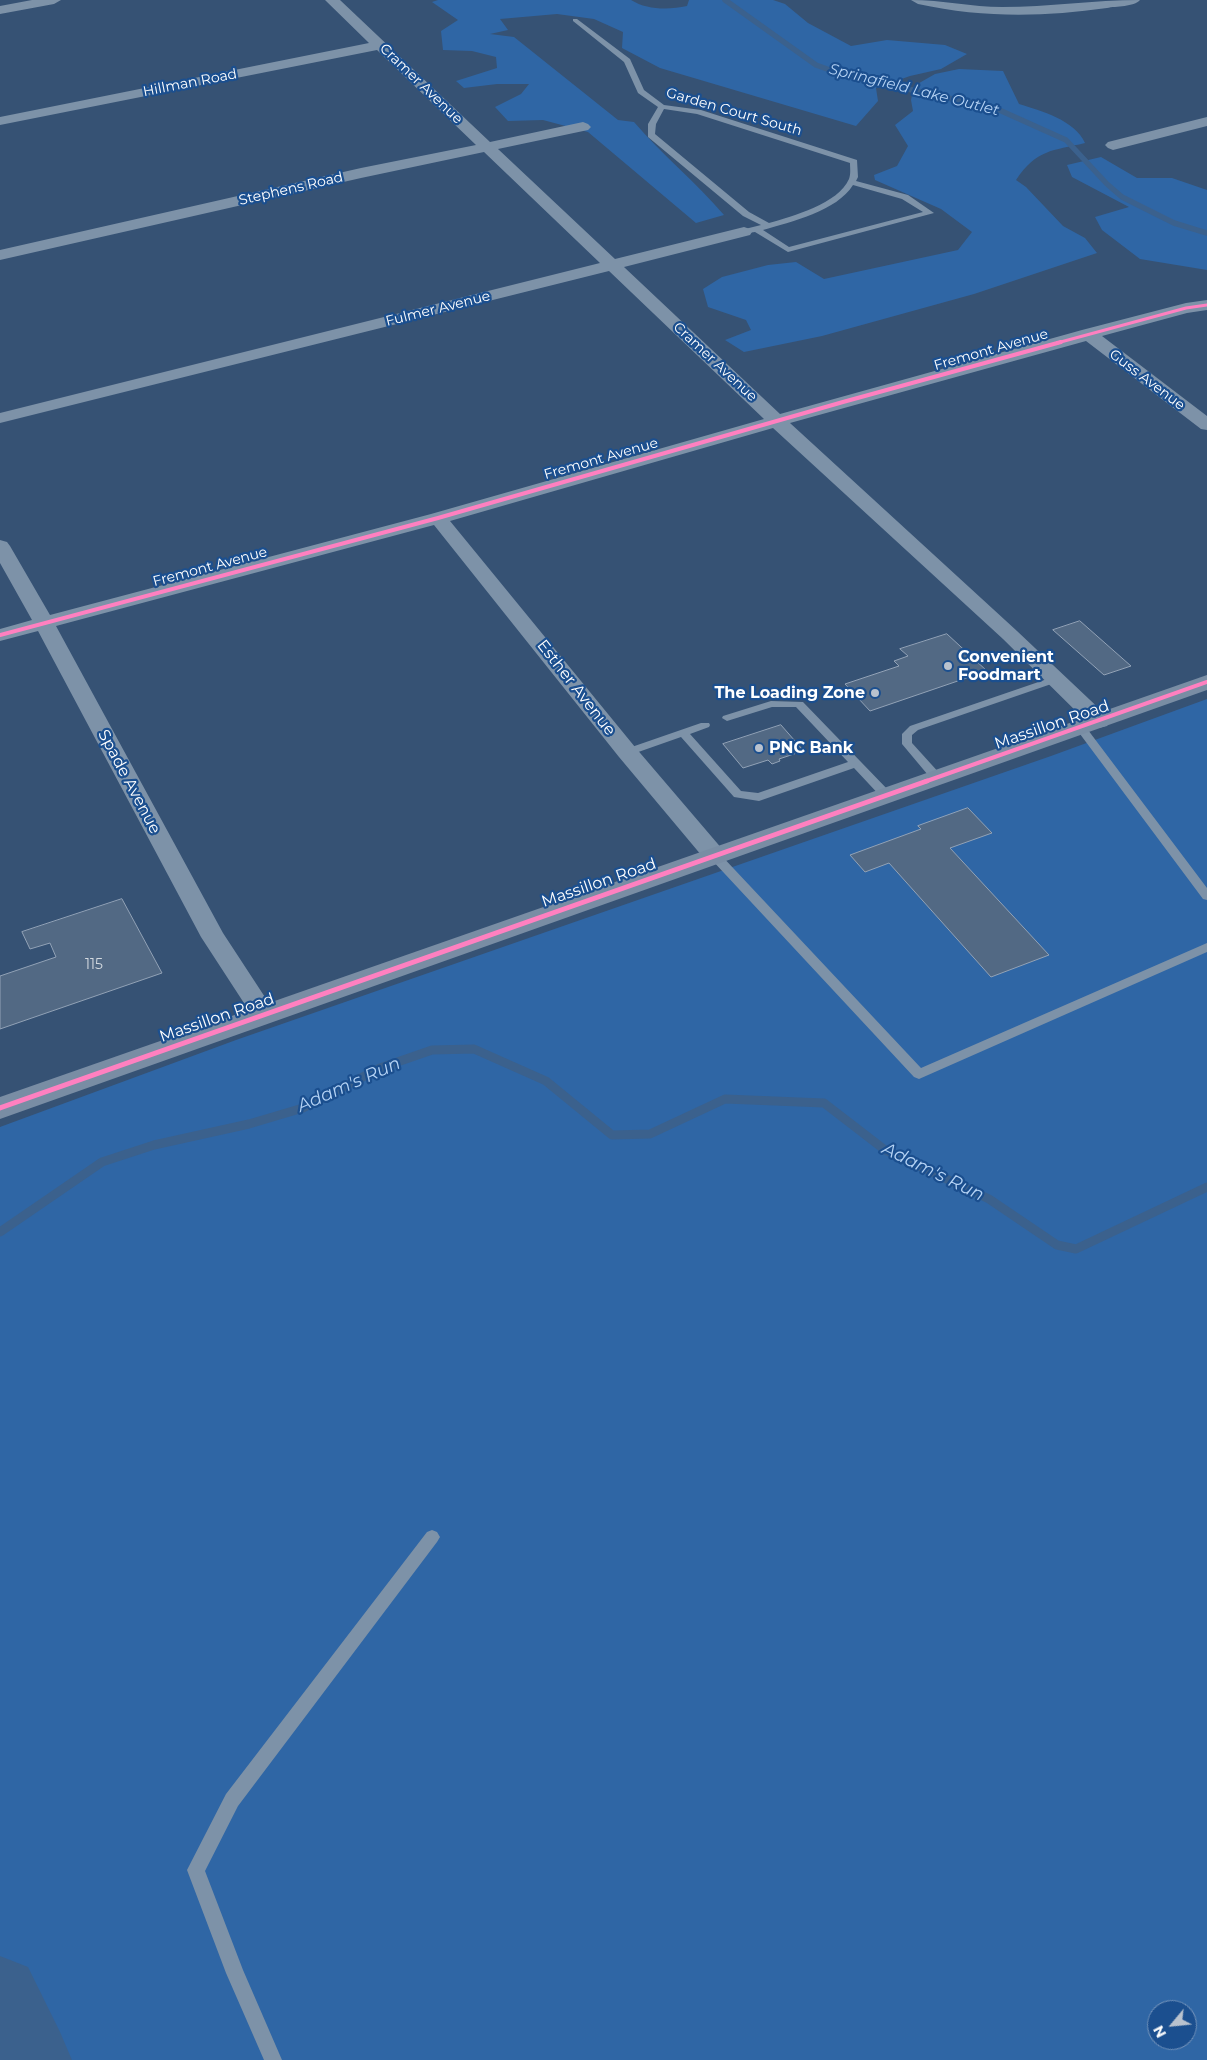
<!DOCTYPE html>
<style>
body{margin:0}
#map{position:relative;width:1207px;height:2060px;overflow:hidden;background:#365274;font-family:Montserrat,sans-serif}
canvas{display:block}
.north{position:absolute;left:1147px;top:2000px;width:50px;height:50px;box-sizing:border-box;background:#1b4f8f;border:1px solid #7695bc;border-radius:50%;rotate:242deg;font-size:14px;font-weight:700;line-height:20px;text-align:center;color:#fff}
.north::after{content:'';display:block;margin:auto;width:18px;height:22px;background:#b9c2ce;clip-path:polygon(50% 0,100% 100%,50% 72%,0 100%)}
</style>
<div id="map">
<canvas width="1207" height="2060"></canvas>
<div class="north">N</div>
</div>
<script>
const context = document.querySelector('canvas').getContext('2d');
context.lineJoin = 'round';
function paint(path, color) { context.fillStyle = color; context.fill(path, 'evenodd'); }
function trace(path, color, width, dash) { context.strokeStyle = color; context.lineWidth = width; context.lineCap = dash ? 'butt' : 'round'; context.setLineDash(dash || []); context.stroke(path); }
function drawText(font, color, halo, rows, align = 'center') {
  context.font = font + ' Montserrat,sans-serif'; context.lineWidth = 4.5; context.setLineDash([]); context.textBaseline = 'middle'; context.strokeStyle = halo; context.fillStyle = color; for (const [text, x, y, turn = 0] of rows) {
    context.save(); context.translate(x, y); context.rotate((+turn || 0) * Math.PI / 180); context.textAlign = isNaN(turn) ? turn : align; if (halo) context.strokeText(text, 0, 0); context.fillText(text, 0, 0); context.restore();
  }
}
paint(new Path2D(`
 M438,0H631C647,10 669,10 687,6L689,0H773L785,4L808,23L851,46L887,40L945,45L967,54L941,69L910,76L876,88L878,101L856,126L660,68L622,48L623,32L594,19L557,14L500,19L508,30L490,34L514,37L618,120L634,122C662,155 696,182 724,215L696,223L588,132L543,120L508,121L495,107L521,94L529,84H497L464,88L456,81L497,68L496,57L472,51L443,50L441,31L458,20L432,2Z
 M959,69L1003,71L1019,104C1041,111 1075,120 1085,143C1052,151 1037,149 1016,180L1026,187L1063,226L1085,238L1097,253L974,294L822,336L744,352L725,340L751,330L746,320L708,307L703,289L722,277L768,265L796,262L824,279L958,250L972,232L941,209L875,180L874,175L897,166L908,146L895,125L913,111L911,100L914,86L935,74Z
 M1101,157L1137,178H1172L1207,190V270L1140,259L1102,230L1095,217L1129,207L1072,177L1067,165Z
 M1207,699V2060H0V1127L236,1040L1051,756ZM1157,2010H1187V2040H1157Z`), '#2f66a5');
trace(new Path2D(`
 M725,0L816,65L841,74L997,109L1066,140L1107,184L1122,197L1174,223L1207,233`), '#3b618d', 5.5);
trace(new Path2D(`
 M0,1232L102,1162L154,1145L249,1124L303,1108L380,1068L432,1050L474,1049L546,1081L612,1135L650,1134L725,1099L824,1103L885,1150L989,1199L1057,1245L1076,1249L1207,1187`), '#3b618d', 9);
paint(new Path2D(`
 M0,1956L28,1967L60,2032L72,2060H0Z`), '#3b618d');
const building = new Path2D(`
 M1080,621L1131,666L1104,675L1053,630Z
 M947,634L987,671L870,711L845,684L899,666L894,661L908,656L900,649Z
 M781,725L802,749L798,750L800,752L779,759L780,761L772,764L768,760L743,768L723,744Z
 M968,808L992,833L950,848L1049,955L991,977L889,863L865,872L850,855L921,829L918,826Z
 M122,899L162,973L0,1029V976L56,957L50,943L30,949L22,932Z`);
paint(building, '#526984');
trace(building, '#92a2b6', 1);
paint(new Path2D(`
 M573,19H577L630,59L644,90L664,105L701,110L857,160L858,177L856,181L908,195L934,213L788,252L755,232L741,234V230L761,225L743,216L648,137V124L658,107L638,93L624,62L573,21ZM664,109L697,114L850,163C850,168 851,174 849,179C838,204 793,216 769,223L749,212L655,134L656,124ZM853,185L902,199L923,212L789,247L763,230C791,222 837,211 853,185Z
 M1056,676L1060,677L1061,679L1060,681L918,730L912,735V743L941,775L943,778L941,781H933L902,744V734L910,726Z
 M771,701L803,702L891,793L893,796L891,799H883L854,768L759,801L734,797L681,737L627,756L622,752L623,750L701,723H709L710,725L709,727L690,734L741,791L758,793L848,762L796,707H772L727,721L722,718L723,716Z
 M1081,725L1085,726L1207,888V900L1203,899L1077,730L1076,728L1077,726Z
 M715,852L719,853L921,1068L1207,943V952L919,1079L914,1077L711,859L709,856Z
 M432,1530L437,1532L440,1537L437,1542L238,1806L205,1871L243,1970L282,2060H264L226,1973L187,1870L226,1794L427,1532Z`), '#7d92a8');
paint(new Path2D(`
 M32,0H61L54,4L0,14V6Z
 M325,0H340L490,142L583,122L588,124L591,127L588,130L498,149L615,259L744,227L750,229L752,232L750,235L624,267L780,414L1082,330L1186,303L1207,300V310L1187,313L1102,336L1207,416V430L1201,429L1086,341L790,423L1017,631L1107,716L1110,721L1107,726L1099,728L1091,726L1003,639L773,428L450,521L635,747L723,850L727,856L723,862L715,864L707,862L619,757L434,525L56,626L223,933L276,1014L273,1020L264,1023L255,1020L201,937L38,631L0,641V629L32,620L0,563V540L7,542L10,546L50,615L431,514L764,419L609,271L0,423V413L600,263L484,152L361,178L0,260V250L361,168L476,145L377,50L0,125V117L369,43Z
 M911,0C942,0 972,7 1002,7C1049,7 1094,0 1140,0C1134,7 1116,6 1107,8C1043,17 982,18 918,4Z
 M1207,117V126L1113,150L1108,148L1105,145L1108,142Z`), '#7d92a8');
paint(new Path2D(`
 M1207,675V690L0,1119V1097Z`), '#798da4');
trace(new Path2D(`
 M1057,343L1186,308L1207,305`), '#ff80c0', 3);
trace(new Path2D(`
 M0,635L438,518L843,402L1061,342
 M924,782L1207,682`), '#ff80c0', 4);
trace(new Path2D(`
 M0,1108L927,781`), '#ff80c0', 5);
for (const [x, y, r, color] of [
 [948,666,5,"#b9c2ce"],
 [875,693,5,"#b9c2ce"],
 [759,748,5,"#b9c2ce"]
]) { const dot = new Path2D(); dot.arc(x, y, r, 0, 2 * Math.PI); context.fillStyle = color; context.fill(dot); trace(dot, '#1b4f8f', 2); }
drawText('14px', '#fff', '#1b4f8f', [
 ["Hillman Road",190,83,-11],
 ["Cramer Avenue",421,84,44],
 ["Garden Court South",734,112,16],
 ["Stephens Road",291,189,-13],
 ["Fulmer Avenue",438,309,-14],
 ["Fremont Avenue",991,350,-16],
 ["Cramer Avenue",715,362,43],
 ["Guss Avenue",1147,380,37],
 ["Fremont Avenue",601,459,-16],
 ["Fremont Avenue",210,567,-15]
]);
drawText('14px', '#d4dae0', null, [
 ["115",94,965]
]);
drawText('italic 15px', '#b5d3f5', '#1b4f8f', [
 ["Springfield Lake Outlet",914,90,14]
]);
drawText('bold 16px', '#fff', '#1b4f8f', [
 ["Convenient",958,657],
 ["Foodmart",958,675],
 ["The Loading Zone",865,693,"right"],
 ["PNC Bank",769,748]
], 'left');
drawText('16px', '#fff', '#1b4f8f', [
 ["Esther Avenue",576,688,52],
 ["Massillon Road",1052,725,-19],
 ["Spade Avenue",129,782,62],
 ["Massillon Road",599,883,-19],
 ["Massillon Road",217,1018,-19]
]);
drawText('italic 18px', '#b5d3f5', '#1b4f8f', [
 ["Adam's Run",349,1085,-24],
 ["Adam's Run",933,1172,26]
]);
</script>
